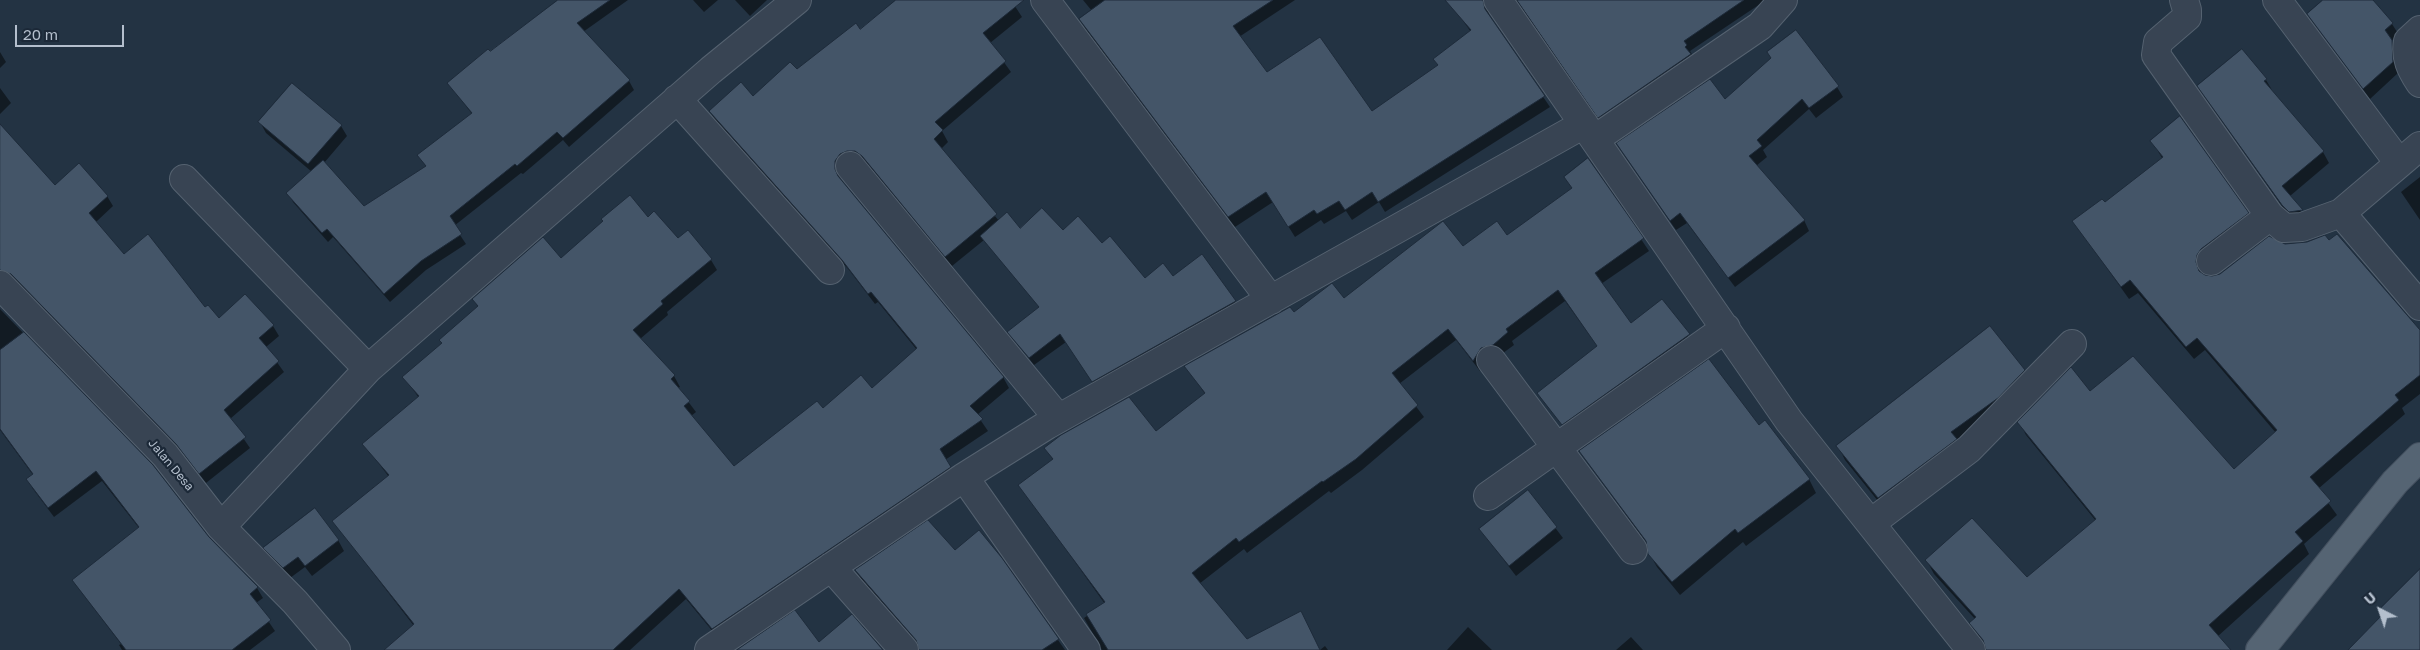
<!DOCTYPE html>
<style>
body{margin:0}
#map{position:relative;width:2420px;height:650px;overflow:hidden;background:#233343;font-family:"Golos Text",sans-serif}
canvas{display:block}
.north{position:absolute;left:2355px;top:585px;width:50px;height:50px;-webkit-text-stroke:4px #1c2938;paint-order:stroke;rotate:319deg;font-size:14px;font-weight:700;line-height:20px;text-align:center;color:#b4bfcd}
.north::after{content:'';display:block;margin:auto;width:18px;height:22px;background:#b4bfcd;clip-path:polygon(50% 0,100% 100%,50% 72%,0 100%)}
.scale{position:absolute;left:15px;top:25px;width:109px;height:22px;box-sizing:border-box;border:2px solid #b4bfcd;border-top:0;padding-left:6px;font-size:15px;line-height:18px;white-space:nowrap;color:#b4bfcd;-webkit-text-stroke:4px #1c2938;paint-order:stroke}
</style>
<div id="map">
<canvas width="2420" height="650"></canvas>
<div class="north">U</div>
<div class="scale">20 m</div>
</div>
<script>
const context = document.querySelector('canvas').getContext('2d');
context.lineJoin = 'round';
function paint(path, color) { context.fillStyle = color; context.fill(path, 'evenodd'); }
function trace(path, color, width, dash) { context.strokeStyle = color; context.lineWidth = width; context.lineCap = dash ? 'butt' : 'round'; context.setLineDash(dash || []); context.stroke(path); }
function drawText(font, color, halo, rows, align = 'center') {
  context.font = font + ' "Golos Text",sans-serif'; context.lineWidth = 4.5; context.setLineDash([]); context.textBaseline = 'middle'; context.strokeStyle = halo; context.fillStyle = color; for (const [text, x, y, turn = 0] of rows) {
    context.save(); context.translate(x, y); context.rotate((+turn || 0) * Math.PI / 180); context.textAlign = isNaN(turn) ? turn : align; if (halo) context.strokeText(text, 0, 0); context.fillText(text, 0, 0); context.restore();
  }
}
paint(new Path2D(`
 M560,0H628L583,32L629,81L634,90L569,147L563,140L523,174L521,173L454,226L466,244L426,270L390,302L333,237L328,242L293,202L288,193L312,172L266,133L260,122L341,126L347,136L324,163L364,208L426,167L419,155L472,114L449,84Z
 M693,0H718L704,12Z
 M735,0H767L750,16Z
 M898,0H1011L1022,17L990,43L1011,72L942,131L948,142L941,149L999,221L1020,230L1062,232L1102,245L1145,279L1173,278L1202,256L1240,310L1097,390L1066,342L1034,365L1009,332L1040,308L984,240L952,266L869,166L862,162L841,172L840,181L1003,377L1009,388L977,415L988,431L945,460L956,478L719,639L686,599L630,650H385L414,626L333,521L389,477L364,444L419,398L404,377L443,344L478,307L473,299L648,218L711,260L717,270L667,312L668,315L640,339L674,376L680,387L678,388L696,412L691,416L734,468L823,410L872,390L917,350L878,302L875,304L849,270L716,122L710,111L753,98L860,31Z
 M1083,0H1295L1239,37L1267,74L1372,113L1439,66L1471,32L1456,11L1469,0H1493L1489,5V17L1550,107L1385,212L1379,202L1352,220L1346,211L1324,224L1321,220L1295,237L1273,202L1235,227L1086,30L1080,19L1092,11Z
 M1516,0H1766L1690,51L1693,56L1605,128Z
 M2325,0H2372L2392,24L2399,35L2391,41L2398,52V73L2370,99L2308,14Z
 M0,52L6,62L0,68Z
 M2266,80L2272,90L2271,92L2323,152L2329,163L2290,196L2308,221L2289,216L2205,97Z
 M1837,87L1843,97L1816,118L1809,109L1763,150L1767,157L1756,166L1804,220L1809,231L1735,287L1687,223L1676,230L1624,154L1725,101Z
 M0,88L11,103L0,114Z
 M2152,141L2247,213L2255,226L2204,268L2202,275L2420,333V394L2402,408L2405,414L2318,489L2337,515L2304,544L2309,554L2217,637L2228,650H1987L1971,623L1975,619L1934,574L1927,561L2027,578L2096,521L2026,435L2019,422L2090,393L2234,471L2276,433L2205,350L2194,359L2138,293L2129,299L2074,222L2105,203L2162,158Z
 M0,151L55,186L107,196L113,206L96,222L124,256L219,320L245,295L273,326L279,336L266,347L284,372L230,419L250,448L206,483L184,454L18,284L10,280L0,281Z
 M1588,160L1649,251L1601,284L1631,324L1662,300L1695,347L1567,429L1539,394L1598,347L1565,301L1512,341L1514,345L1499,356L1488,359L1480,371L1456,340L1399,384L1424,417L1362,470L1331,493L1329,491L1247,553L1244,549L1199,584L1246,640L1320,650L1325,646L1328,650H1102L1084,618L1105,604L1020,485L1053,460L1046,448L1156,433L1205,394L1186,366L1294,313L1344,300L1463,248L1507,237L1573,189L1565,177Z
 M2420,177V220L2401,192Z
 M0,309L152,466L208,538L257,588L263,598L256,603L275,631L250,650H122L119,645L121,644L73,581L139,528L102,481L54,517L33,489L27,479L33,475L0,430Z
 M2024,371L2031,384L1886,511L1845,460L1838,446Z
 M1759,427L1809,479L1816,493L1746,546L1743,542L1680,595L1657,567L1649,553L1648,545L1580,452Z
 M1528,492L1563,538L1516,576L1481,530Z
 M338,540L344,551L312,576L305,567L290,578L271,559L265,548Z
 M955,552L1001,559L1065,650H920V647L863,582L856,571Z
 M1468,627L1492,650H1447Z
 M1631,637L1643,650H1616Z`), '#0007');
const building = new Path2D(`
 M558,0H610L577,23L630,80L563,138L557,132L517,166L515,164L450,216L462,234L421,261L384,294L327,229L322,233L286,193L323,160L364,206L426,166L417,155L472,113L447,83L488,49L490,51Z
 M896,0H1024L983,33L1006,61L935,122L943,130L934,139L997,214L945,257L862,156L855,151H847L840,154L835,161V169L838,176L1004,377L970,406L983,419L940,449L951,467L712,629L679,589L613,650H384L414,624L332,521L389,475L362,444L419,396L402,377L442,343L439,340L478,306L472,299L543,237L561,258L603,221L601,219L630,195L648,217L654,211L678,238L688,230L712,259L661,301L663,304L633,330L675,375L671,379L690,401L684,406L734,466L817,401L823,408L861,375L872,388L917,348L871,292L868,294L842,260L709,111L741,82L753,96L790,62L797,69L856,23L860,29Z
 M1105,0H1273L1233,26L1267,72L1320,37L1372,111L1438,65L1433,59L1471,30L1445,0H1483L1485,9L1545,96L1378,202L1372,192L1345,210L1339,201L1317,214L1314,210L1288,227L1266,192L1228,217L1079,19Z
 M1517,0H1744L1684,41L1687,45L1685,47L1691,54L1598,118Z
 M2323,0H2373L2393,23L2385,30L2392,40L2393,62L2363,89L2307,14Z
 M1796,30L1839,86L1809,108L1802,99L1757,140L1762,146L1749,156L1805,220L1728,278L1680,213L1670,221L1616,143L1710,79L1725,99L1771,58L1767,52Z
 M2242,49L2267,79L2264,81L2324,151L2282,186L2303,210L2289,212L2282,205L2197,86Z
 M292,83L342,125L308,164L258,122Z
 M2180,116L2249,213L2201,249L2197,255L2196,262L2199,271L2205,275L2212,276L2220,274L2269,236L2285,244L2307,242L2325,235L2329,240L2337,234L2420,330V375L2395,395L2399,400L2310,477L2331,501L2295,532L2303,541L2209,625L2231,650H1986L1983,640L1969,623L1976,617L1925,560L1972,518L2027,577L2096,519L2017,422L2071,367L2090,391L2133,356L2234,469L2277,430L2197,338L2186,347L2130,280L2121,287L2072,221L2102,199L2105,202L2163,157L2150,141Z
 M0,124L55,185L79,163L108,196L89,213L124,254L148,234L205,307L208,305L219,318L245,294L274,325L259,338L279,361L224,410L246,437L199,474L176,444L11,274L0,270Z
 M1588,158L1644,238L1595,273L1631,323L1662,299L1690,334L1562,425L1537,393L1597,346L1558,290L1506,329L1508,332L1493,345L1481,348L1473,361L1448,329L1392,373L1418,405L1356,459L1323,482L1322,481L1239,542L1236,538L1192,573L1247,639L1301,611L1320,650H1108L1086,614L1105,602L1018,485L1053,459L1044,448L1061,435L1129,397L1156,431L1205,393L1184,366L1290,307L1294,312L1332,283L1344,298L1443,221L1463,246L1497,221L1507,235L1572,188L1564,177Z
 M1042,208L1063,230L1078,216L1102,243L1110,236L1145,278L1163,263L1173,276L1202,254L1236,301L1092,382L1060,334L1029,358L1007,332L1039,307L980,236L1007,212L1020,228Z
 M1990,326L2025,370L1998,398L1951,432L1957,439L1878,498L1836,446Z
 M24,332L153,465L209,537L258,587L250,594L271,620L232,650H126L72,580L139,527L96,471L48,508L26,479L33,474L0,429V350Z
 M1709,359L1759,425L1765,420L1810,479L1738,533L1735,529L1672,582L1648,554L1646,541L1579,451Z
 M1528,490L1557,527L1509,566L1479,529Z
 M315,508L339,540L305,566L298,557L283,568L263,548Z
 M928,520L955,550L979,530L1002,558L1059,639L1042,650H919L916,640L855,570Z
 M2420,569V650H2348L2383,614L2379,610Z
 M795,610L819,642L852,614L883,650H737Z`);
paint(building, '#445568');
trace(building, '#1e2b3a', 1);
const minor = new Path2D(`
 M1045,0L1271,300
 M1498,0L1789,421L1971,650
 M2184,0L2187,10V17L2158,42L2156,55L2270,216L2284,228L2302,227L2341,213L2420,146
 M2277,0L2399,163
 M2420,30L2408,41C2405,58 2411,69 2420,83
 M677,99L830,270
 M1595,139L1760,26L1783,0
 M850,166L1058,418
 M184,179L368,369
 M2341,213L2420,306
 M2211,261L2270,216
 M0,285L165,455L221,527L295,602L336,650
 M1491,360L1633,550
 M964,477L1086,650
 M1488,496L1726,328
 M1871,523L1969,449L2072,344
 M221,527L368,369L711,70L797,0
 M831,567L904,650
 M709,650L964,477L1047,425L1584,124`);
const major = new Path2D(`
 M2260,650L2395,482L2420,457`);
trace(minor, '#556270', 30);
trace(major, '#44505f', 30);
trace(minor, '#384453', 28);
trace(major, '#556473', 28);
drawText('12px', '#b4bfcd', '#1c2938', [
 ["Jalan Desa",171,465,50]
]);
</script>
